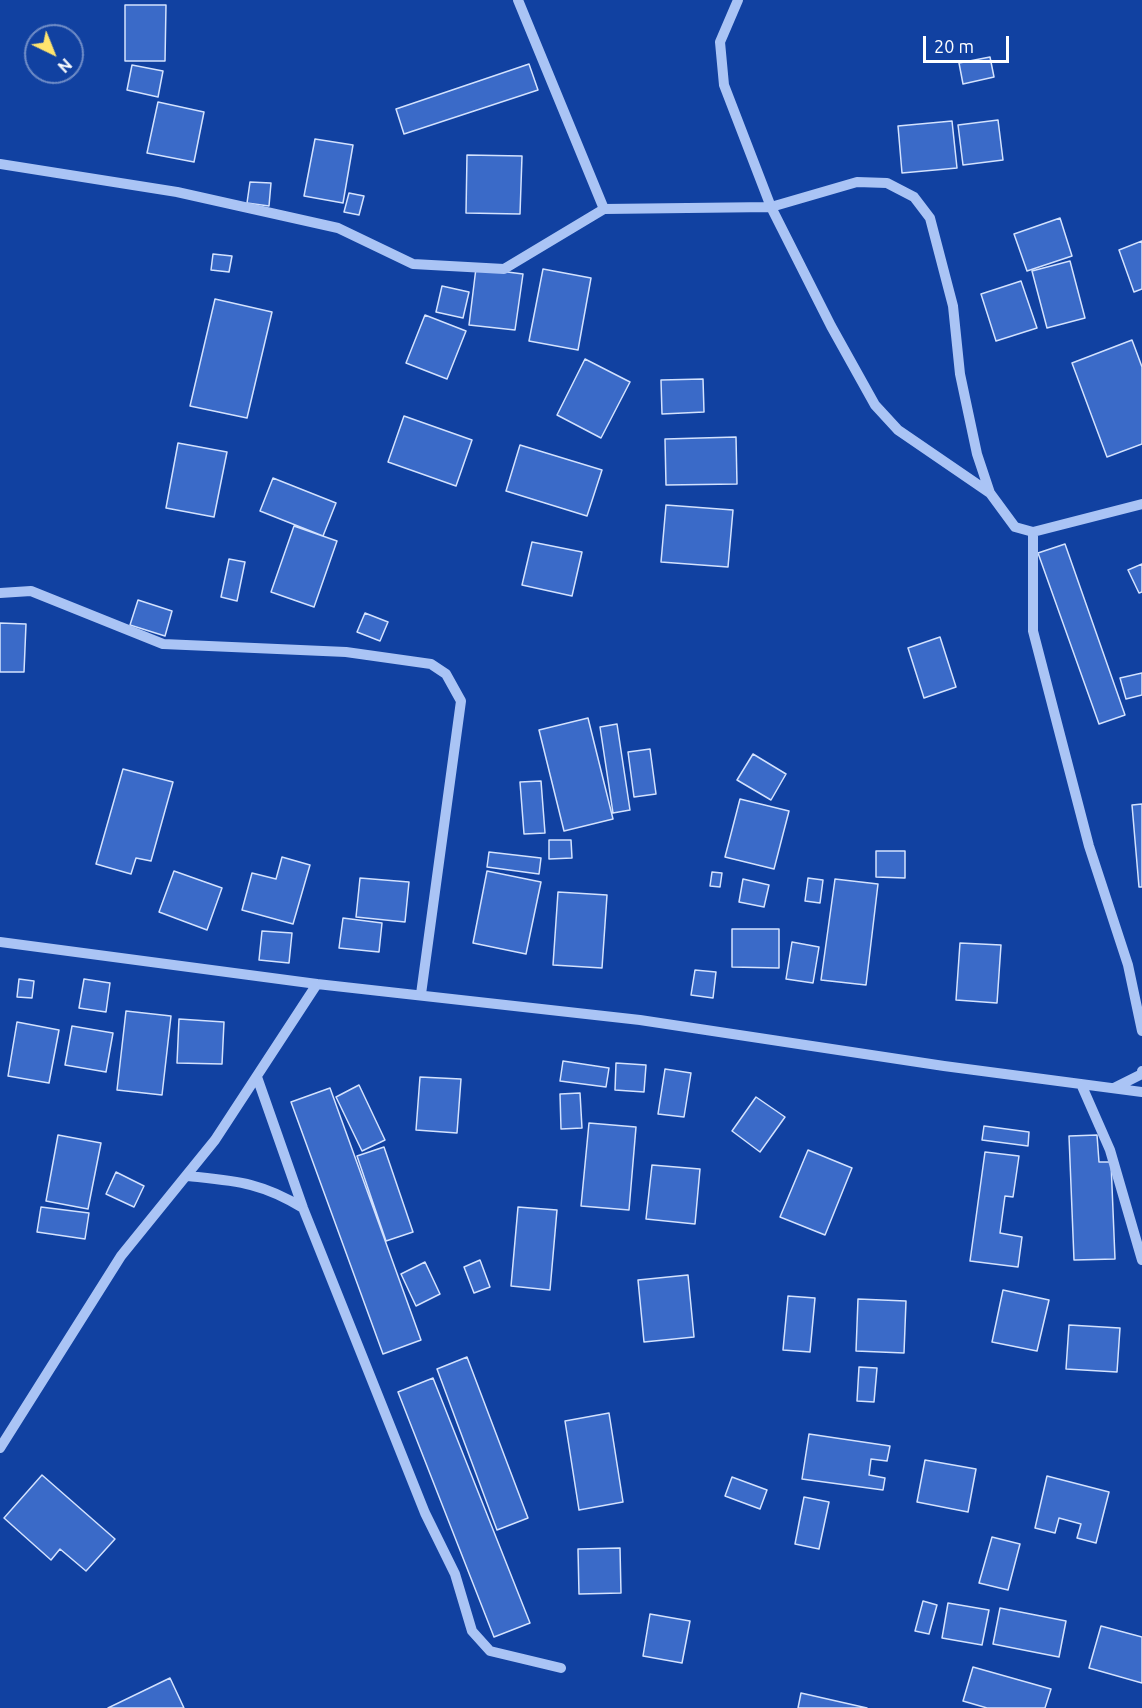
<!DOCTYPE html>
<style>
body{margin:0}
#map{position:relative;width:1142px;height:1708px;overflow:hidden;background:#1141a1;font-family:Ubuntu,sans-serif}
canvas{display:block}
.north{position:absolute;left:24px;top:24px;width:60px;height:60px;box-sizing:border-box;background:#1141a1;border:2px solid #708dc7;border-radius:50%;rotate:137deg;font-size:16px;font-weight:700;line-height:24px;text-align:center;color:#fff}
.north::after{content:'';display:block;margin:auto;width:21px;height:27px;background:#ffe46e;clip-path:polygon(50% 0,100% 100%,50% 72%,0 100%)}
.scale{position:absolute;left:923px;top:36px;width:86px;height:27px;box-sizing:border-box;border:3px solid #fff;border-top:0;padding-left:8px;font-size:18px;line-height:21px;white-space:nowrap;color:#fff;-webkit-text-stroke:4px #1141a1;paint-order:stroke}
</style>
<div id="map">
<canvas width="1142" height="1708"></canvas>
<div class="north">N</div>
<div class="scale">20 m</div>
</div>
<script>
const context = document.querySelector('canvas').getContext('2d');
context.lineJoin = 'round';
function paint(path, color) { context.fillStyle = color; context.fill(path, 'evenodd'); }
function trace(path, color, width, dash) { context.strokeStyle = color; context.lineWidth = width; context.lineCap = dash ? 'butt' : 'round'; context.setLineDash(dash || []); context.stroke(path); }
const building = new Path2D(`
 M125,5H166L165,61H125Z
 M990,57L994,77L963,84L959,63Z
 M529,64L538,90L404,134L396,109Z
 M132,65L163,71L158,97L127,90Z
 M158,102L204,112L194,162L147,153Z
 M998,120L1003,160L963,165L958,125Z
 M952,121L957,168L902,173L898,126Z
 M315,139L353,145L343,203L304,196Z
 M467,155L522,156L520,214L466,213Z
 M250,182L271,183L269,206L247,203Z
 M349,193L364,196L359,215L344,212Z
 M1060,218L1072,256L1027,271L1014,234Z
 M1142,241V289L1134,292L1119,250Z
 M213,254L232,256L229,272L211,270Z
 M1070,261L1085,318L1047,328L1032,271Z
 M476,268L523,274L515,330L469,325Z
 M543,269L591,278L578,350L529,341Z
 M1021,281L1037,328L996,341L981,294Z
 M442,286L469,292L463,318L436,312Z
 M215,299L272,312L247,418L190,406Z
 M425,315L466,331L447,379L406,363Z
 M1132,340L1142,367V444L1107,457L1072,363Z
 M585,359L630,382L601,438L557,415Z
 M703,379L704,412L662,414L661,380Z
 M404,416L472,440L456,486L388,462Z
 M736,437L737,484L666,485L665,439Z
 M178,443L227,452L214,517L166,508Z
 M520,445L602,470L587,516L506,491Z
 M273,478L336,503L323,536L260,511Z
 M666,505L733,510L728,567L661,562Z
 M294,526L337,541L314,607L271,592Z
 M532,542L582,552L572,596L522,585Z
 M1065,544L1125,715L1099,724L1038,553Z
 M229,559L245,562L237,601L221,597Z
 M1142,564V592L1139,593L1128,570Z
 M138,600L172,611L165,636L130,625Z
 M365,613L388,622L380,641L357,632Z
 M0,623L26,624L24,672H0Z
 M940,637L956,687L924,698L908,648Z
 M1142,673V695L1126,699L1120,678Z
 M588,718L613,819L564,831L539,730Z
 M617,724L630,810L613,813L600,727Z
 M650,749L656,794L634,797L628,752Z
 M753,754L786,774L771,800L737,780Z
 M123,769L173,782L151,861L136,858L131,874L96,864Z
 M541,781L545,833L524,834L520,782Z
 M740,799L789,811L774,869L725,857Z
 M1142,804V887H1139L1132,805Z
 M549,840H571L572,858L549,859Z
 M876,851H905V878L876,877Z
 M489,852L541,858L539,874L487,867Z
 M282,857L310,865L293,924L242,910L252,873L276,879Z
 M174,871L222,888L207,930L159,912Z
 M487,871L541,882L526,954L473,943Z
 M712,872L722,873L720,887L710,886Z
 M360,878L409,882L405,922L356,917Z
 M808,878L823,880L820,903L805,901Z
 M743,879L769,885L764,907L739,902Z
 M835,879L878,884L866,985L821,980Z
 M558,892L607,895L602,968L553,965Z
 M343,918L382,923L379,952L339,948Z
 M732,929H779V968L732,967Z
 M262,931L292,933L289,963L259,960Z
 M792,942L819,947L813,983L786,979Z
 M960,943L1001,945L997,1003L956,1000Z
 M695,970L716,972L713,998L691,995Z
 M19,979L34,981L32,998L17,997Z
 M84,979L110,983L106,1012L79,1008Z
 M126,1011L171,1016L162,1095L117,1090Z
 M179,1019L224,1022L222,1064L177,1063Z
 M17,1022L59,1030L49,1083L8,1076Z
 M72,1026L113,1033L106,1072L65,1065Z
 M563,1061L609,1068L606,1087L560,1081Z
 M616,1063L646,1065L644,1092L615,1090Z
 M665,1069L691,1073L684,1117L658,1114Z
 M420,1077L461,1079L457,1133L416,1130Z
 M359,1085L385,1140L362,1151L336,1097Z
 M330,1088L421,1340L383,1354L291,1102Z
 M580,1093L582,1128L561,1129L560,1094Z
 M756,1097L785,1117L760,1152L732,1131Z
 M589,1123L636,1127L629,1210L581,1206Z
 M984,1126L1029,1132L1028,1146L982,1140Z
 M58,1135L101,1143L88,1209L46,1201Z
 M1097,1135L1099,1162H1111L1115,1259L1074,1260L1069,1136Z
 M384,1147L413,1232L386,1241L357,1156Z
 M808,1150L852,1168L825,1235L780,1217Z
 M985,1152L1019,1156L1013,1197L1005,1196L1000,1233L1022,1237L1018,1267L970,1261Z
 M652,1165L700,1169L695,1224L646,1219Z
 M116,1172L144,1186L134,1207L106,1194Z
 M41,1207L89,1213L85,1239L37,1232Z
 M518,1207L557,1210L550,1290L511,1286Z
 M480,1260L490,1287L474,1293L464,1267Z
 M425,1262L440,1294L416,1306L401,1274Z
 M688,1275L694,1337L644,1342L638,1280Z
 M1003,1290L1049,1300L1037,1351L992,1342Z
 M788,1296L815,1298L810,1352L783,1350Z
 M858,1299L906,1301L904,1353L856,1351Z
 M1069,1325L1120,1328L1117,1372L1066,1369Z
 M467,1357L528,1518L497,1530L437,1369Z
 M859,1367L877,1368L874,1402L857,1401Z
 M433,1378L530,1623L494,1637L398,1392Z
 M609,1413L623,1502L579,1510L565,1421Z
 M809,1434L890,1446L887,1461L871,1459L869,1475L885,1478L883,1490L802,1479Z
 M925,1460L976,1469L968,1512L917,1502Z
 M42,1475L115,1539L86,1571L60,1549L51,1560L4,1518Z
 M1047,1476L1109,1492L1096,1543L1077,1538L1081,1524L1059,1518L1055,1533L1035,1528Z
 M732,1477L767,1490L760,1509L725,1496Z
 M804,1497L829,1502L819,1549L795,1544Z
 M992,1537L1020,1544L1008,1590L979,1583Z
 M620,1548L621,1593L579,1594L578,1549Z
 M923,1601L937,1605L929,1634L915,1631Z
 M948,1603L989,1610L982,1645L942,1638Z
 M1000,1608L1066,1621L1059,1657L993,1644Z
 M650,1614L690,1621L682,1663L643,1656Z
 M1101,1626L1142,1637V1683L1089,1668Z
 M973,1667L1051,1689L1045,1708H987L963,1701Z
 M170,1678L184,1708H108Z
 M801,1693L867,1708H798Z`);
paint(building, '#3a6ac8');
trace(building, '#d3e2fe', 1.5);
trace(new Path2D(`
 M518,0L604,209
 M738,0L720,42L724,85L771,207L831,326L875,405L898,430L990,493L1015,527L1033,532V631L1089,846L1128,965L1142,1031
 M0,164L177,192L338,228L413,264L504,269L604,209L771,207L857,182L887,183L914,197L930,218L953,306L960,374L977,454L990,493
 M1033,532L1142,504
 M0,593L31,591L163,644L346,652L431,664L446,674L461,701L421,994
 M0,942L317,984
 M257,1077L303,1208L425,1513L455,1574L472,1631L490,1651L561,1668
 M1081,1084L1110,1150L1142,1260
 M1114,1088L1142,1074V1071
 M188,1176C235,1181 261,1182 303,1208
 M0,1448L121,1256L215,1140L317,984L640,1020L944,1066L1142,1092`), '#aac4f5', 10);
</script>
